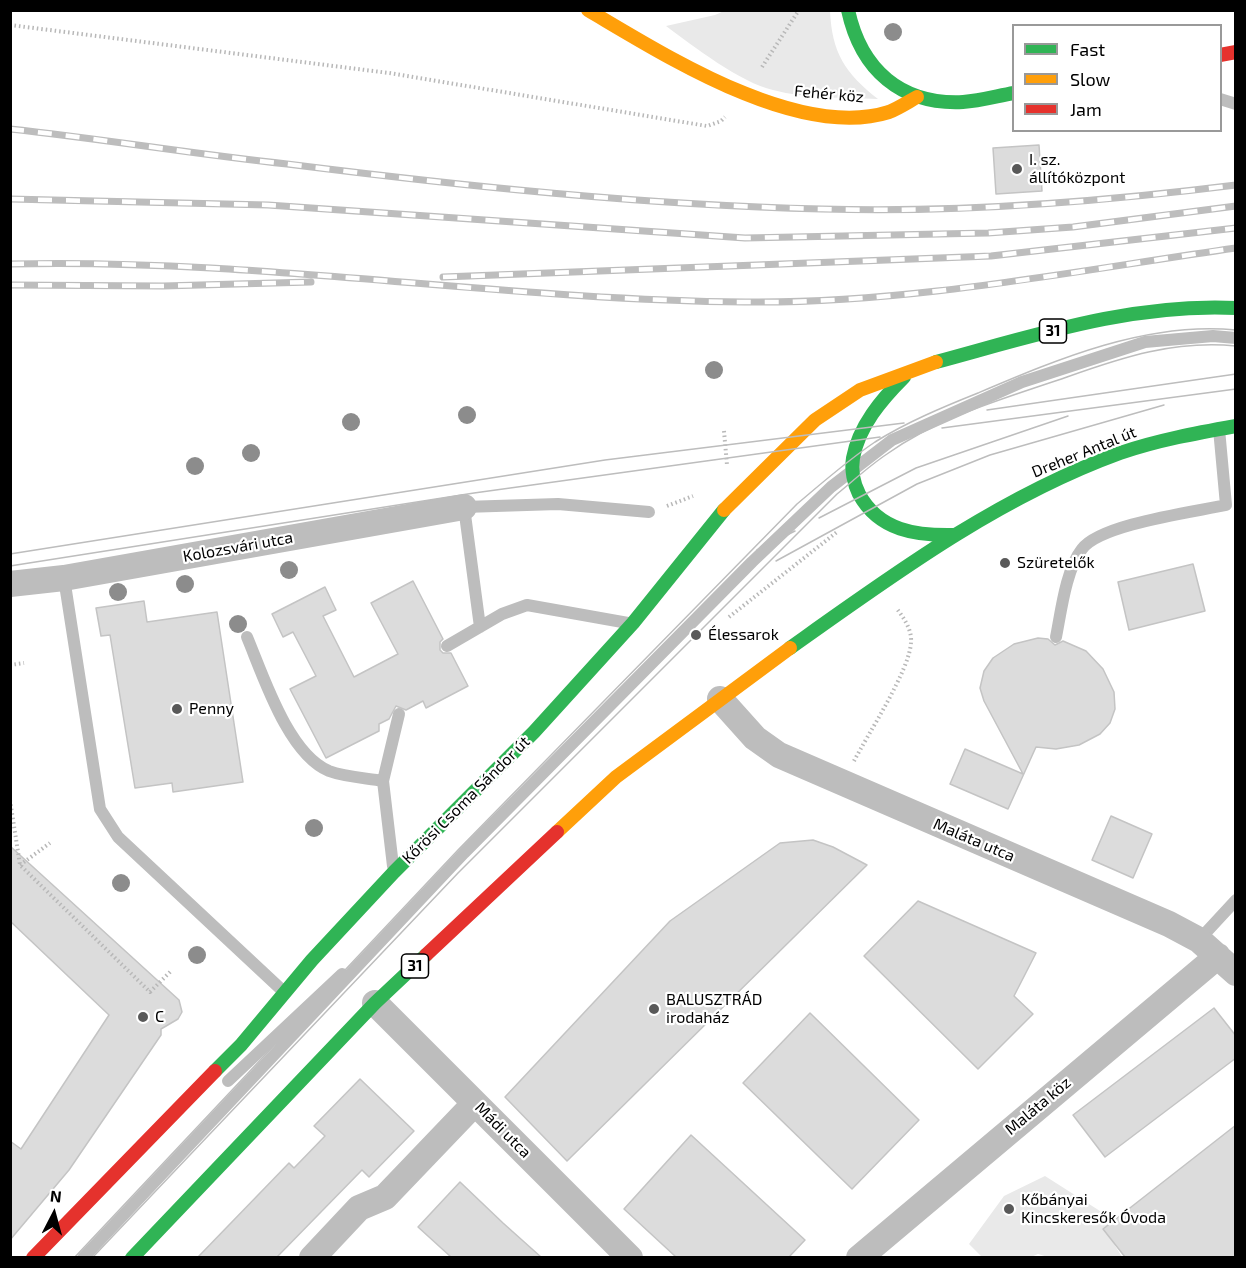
<!DOCTYPE html>
<meta charset="utf-8">
<style>
body{margin:0}
#map{position:relative;width:1246px;height:1268px;overflow:hidden;background:#fff;font-family:"Exo 2",sans-serif}
canvas{display:block}
.frame{position:absolute;inset:0;border:12px solid #000;pointer-events:none}
.legend{position:absolute;left:1012px;top:24px;width:210px;height:108px;box-sizing:border-box;background:#fff;border:2px solid #999;margin:0;padding:8px 10px;list-style:none;font-size:18px;color:#000}
.legend li{display:flex;align-items:center;gap:12px;height:30px}
.legend b{width:30px;border:2px solid #999}
.north{position:absolute;left:24px;top:1184px;width:60px;height:60px;-webkit-text-stroke:4px #fff;paint-order:stroke;rotate:6deg;font-size:16px;font-weight:700;line-height:24px;text-align:center;color:#000}
.north::after{content:'';display:block;margin:auto;width:21px;height:27px;background:#000;clip-path:polygon(50% 0,100% 100%,50% 72%,0 100%)}
</style>
<div id="map">
<canvas width="1246" height="1268"></canvas>
<div class="frame"></div>
<ul class="legend">
<li><b style="height:8px;background:#30b455"></b>Fast</li>
<li><b style="height:8px;background:#ff9f0a"></b>Slow</li>
<li><b style="height:8px;background:#e5322d"></b>Jam</li>
</ul>
<div class="north">N</div>
</div>
<script>
const context = document.querySelector('canvas').getContext('2d');
context.lineJoin = 'round';
function paint(path, color) { context.fillStyle = color; context.fill(path, 'evenodd'); }
function trace(path, color, width, dash) { context.strokeStyle = color; context.lineWidth = width; context.lineCap = dash ? 'butt' : 'round'; context.setLineDash(dash || []); context.stroke(path); }
function drawText(font, color, halo, rows, align = 'center') {
  context.font = font + ' "Exo 2",sans-serif'; context.lineWidth = 4.5; context.setLineDash([]); context.textBaseline = 'middle'; context.strokeStyle = halo; context.fillStyle = color; for (const [text, x, y, turn = 0] of rows) {
    context.save(); context.translate(x, y); context.rotate((+turn || 0) * Math.PI / 180); context.textAlign = isNaN(turn) ? turn : align; if (halo) context.strokeText(text, 0, 0); context.fillText(text, 0, 0); context.restore();
  }
}
paint(new Path2D(`
 M724,11H830C832,53 845,73 878,99C843,97 807,99 773,90C741,83 693,46 666,26L715,15Z
 M1045,1176L1111,1218L1114,1244L1122,1257L1051,1258L1038,1254L1031,1257H982L969,1244L1004,1196Z`), '#e9e9e9');
const building = new Path2D(`
 M1039,145L1042,191L996,194L993,148Z
 M1193,564L1205,611L1129,630L1118,582Z
 M413,581L443,639L440,642V650L443,653H451L468,686L426,708L423,701L406,710L396,706L389,719L379,724V731L326,758L290,689L316,676L293,632L283,637L272,614L325,587L336,610L323,616L354,677L398,654L371,603Z
 M144,601L147,622L217,612L243,782L173,792L172,783L135,788L110,635L101,636L96,608Z
 M1038,638L1048,639L1055,645L1063,641L1086,651L1103,669L1114,692L1115,709L1110,723L1100,734L1079,745L1056,749L1036,747L1008,809L950,784L965,749L1023,774L984,701L980,688L984,671L993,658L1014,644Z
 M1111,816L1152,834L1133,878L1092,860Z
 M813,840L833,847L867,865L567,1161L505,1097L670,921L780,843Z
 M10,846L179,1000L182,1012L178,1019L161,1029V1035L69,1170L10,1240V1141L21,1149L109,1015L10,921Z
 M918,901L1036,953L1014,996L1033,1014L978,1069L864,956Z
 M1214,1008L1236,1036V1058L1105,1157L1073,1115Z
 M810,1013L919,1120L852,1189L743,1083Z
 M360,1079L414,1131L369,1177L362,1170L277,1257H198L289,1163L294,1168L325,1136L314,1126Z
 M1236,1125V1257H1125L1103,1229Z
 M691,1135L805,1240L789,1257H676L624,1209Z
 M460,1182L503,1223L541,1257H451L418,1227Z`);
paint(building, '#dcdcdc');
trace(building, '#c4c4c4', 1.5);
trace(new Path2D(`
 M10,25L389,73L707,126L721,121L725,117
 M762,67L799,10
 M724,431L727,465
 M667,506L693,496
 M729,617L837,532
 M10,665L24,663
 M854,761C868,734 910,670 911,642C912,630 904,618 897,609
 M10,800L20,865L150,992L171,971
 M20,865L50,843`), '#b8b8b8', 4, [1.5, 3]);
trace(new Path2D(`
 M1220,99L1236,104
 M64,578L100,809L118,837L284,992
 M480,627L464,507L558,504L649,512
 M247,637C263,675 288,754 329,771C345,777 366,778 383,781
 M1056,637C1061,612 1066,569 1082,549C1100,524 1194,512 1226,505L1219,429
 M447,646L502,614L527,605L628,623
 M393,866L383,781L399,714
 M1199,940L1236,900
 M228,1081L342,974
 M83,1258L464,853L752,562L831,487L892,440L1022,382L1145,342L1213,336L1236,338`), '#bdbdbd', 12);
trace(new Path2D(`
 M10,584L64,578L464,507
 M720,699L755,738L779,755L1169,924L1199,940L1236,973
 M375,1003L630,1258
 M312,1258L359,1208L385,1197L475,1103
 M859,1258L1218,956`), '#bdbdbd', 26);
trace(new Path2D(`
 M848,10C861,70 901,105 963,102C980,101 997,96 1014,93
 M936,362C1036,335 1132,303 1236,308
 M904,377C881,400 859,426 853,458C851,470 854,484 859,494C879,531 917,536 955,535
 M790,648C894,574 999,497 1120,453C1158,440 1197,433 1236,426
 M215,1071L241,1045L312,960L394,872L534,732L633,623L724,510
 M132,1258L375,1003L426,955`), '#30b455', 14);
trace(new Path2D(`
 M588,10C663,54 798,141 889,112C899,108 908,102 917,97
 M724,510L815,420L860,390L936,362
 M557,832L616,777L790,648`), '#ff9f0a', 14);
trace(new Path2D(`
 M1220,55L1236,52
 M426,955L557,832
 M33,1258L215,1071`), '#e5322d', 14);
trace(new Path2D(`
 M987,410L1236,374
 M942,428L1236,389
 M819,518L916,468L1068,416
 M757,550L795,531
 M10,554L605,460L904,423
 M776,561L917,484L990,455L1164,405
 M10,566L474,493L880,437
 M74,1258L458,850L797,504C822,483 848,460 875,442C907,422 943,407 978,393C1058,359 1147,321 1236,330
 M92,1258L458,873L837,494C853,481 869,466 887,454C940,416 1006,398 1067,377C1123,357 1175,340 1236,346`), '#bdbdbd', 1.5);
const rail = new Path2D(`
 M10,129C103,139 194,154 287,164C464,186 643,205 822,209C960,213 1099,202 1236,185
 M10,199L268,205L745,238L988,233L1073,227L1236,206
 M10,264C256,258 500,300 745,302C909,304 1073,271 1236,248
 M443,277L991,256L1236,228
 M10,285L163,286L311,282`);
trace(rail, '#bdbdbd', 7);
trace(rail, '#fff', 4.5, [14]);
context.fillStyle = '#8c8c8c';
for (const [x, y] of [
 [893,32],
 [714,370],
 [467,415],
 [351,422],
 [251,453],
 [195,466],
 [289,570],
 [185,584],
 [118,592],
 [238,624],
 [314,828],
 [121,883],
 [197,955]
]) { context.beginPath(); context.arc(x, y, 9, 0, 2 * Math.PI); context.fill(); }
for (const [x, y, r, color] of [
 [1017,169,6,"#595959"],
 [1005,563,6,"#595959"],
 [696,635,6,"#595959"],
 [177,709,6,"#595959"],
 [654,1009,6,"#595959"],
 [143,1017,6,"#595959"],
 [1009,1209,6,"#595959"]
]) { const dot = new Path2D(); dot.arc(x, y, r, 0, 2 * Math.PI); context.fillStyle = color; context.fill(dot); trace(dot, '#fff', 2); }
for (const [x, y, w] of [
 [1053,331,27],
 [415,966,27]
]) { const box = new Path2D(); box.roundRect(x - w / 2, y - 12, w, 24, 4.5); context.fillStyle = '#fff'; context.fill(box); trace(box, '#000', 1.5); }
drawText('bold 15px', '#000', null, [
 ["31",1053,331],
 ["31",415,966]
]);
drawText('16px', '#000', '#fff', [
 ["Fehér köz",829,94,5],
 ["Dreher Antal út",1084,452,-22],
 ["Kolozsvári utca",238,547,-10],
 ["Kőrösi Csoma Sándor út",466,800,-45],
 ["Maláta utca",974,840,23],
 ["Maláta köz",1038,1106,-40],
 ["Mádi utca",503,1130,45]
]);
drawText('16px', '#000', '#fff', [
 ["I. sz.",1029,160],
 ["állítóközpont",1029,178],
 ["Szüretelők",1017,563],
 ["Élessarok",708,635],
 ["Penny",189,709],
 ["BALUSZTRÁD",666,1000],
 ["irodaház",666,1018],
 ["C",155,1017],
 ["Kőbányai",1021,1200],
 ["Kincskeresők Óvoda",1021,1218]
], 'left');
</script>
